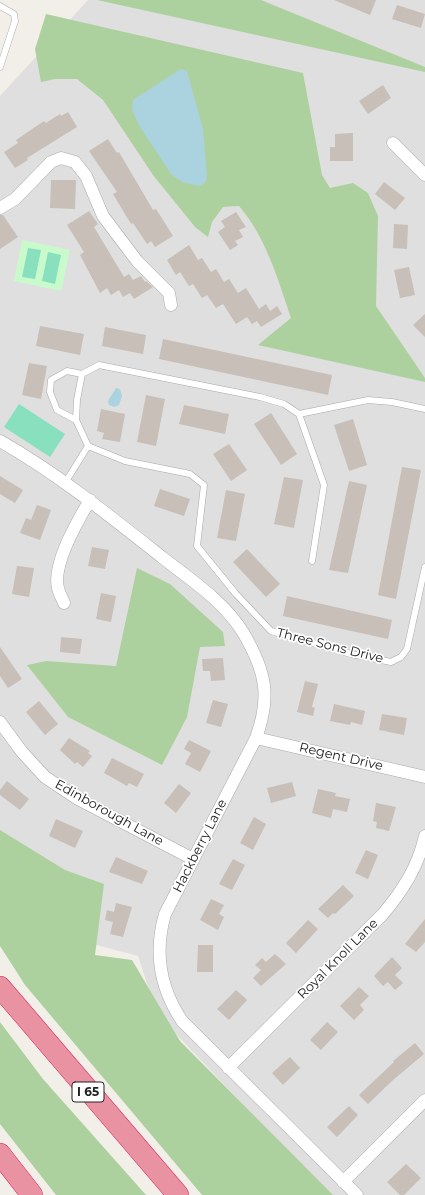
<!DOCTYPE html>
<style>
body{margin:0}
canvas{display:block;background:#f2efe9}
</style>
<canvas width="425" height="1195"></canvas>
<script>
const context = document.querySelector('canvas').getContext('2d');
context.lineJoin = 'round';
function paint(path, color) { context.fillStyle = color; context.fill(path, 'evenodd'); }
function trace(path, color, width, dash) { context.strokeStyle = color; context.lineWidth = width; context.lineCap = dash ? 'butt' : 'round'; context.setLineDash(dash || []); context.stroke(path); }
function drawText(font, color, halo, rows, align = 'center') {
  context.font = font + ' Montserrat,sans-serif'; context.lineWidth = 3.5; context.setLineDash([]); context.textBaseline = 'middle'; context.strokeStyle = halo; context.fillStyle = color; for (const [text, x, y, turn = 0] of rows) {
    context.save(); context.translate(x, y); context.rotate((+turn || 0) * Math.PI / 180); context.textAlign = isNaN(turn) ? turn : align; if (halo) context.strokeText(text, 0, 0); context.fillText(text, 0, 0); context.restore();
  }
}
paint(new Path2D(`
 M88,0H425V1195H329L157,1014L138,956L40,930L0,875V96Z`), '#e0dfdf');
paint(new Path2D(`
 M97,0H261L425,67V72Z
 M46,14L303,73L322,175L330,188L353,183L368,193L378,216L376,306L425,378V382L258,345L291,318C278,280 266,237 239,206L223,207L212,222L208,237L195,227L153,175L103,100L77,79H55L41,82L35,49Z
 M137,568L170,584L223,632L225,646L200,647L187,717L162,765L68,717L27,665L46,661L116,666Z
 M0,830L65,870L104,884L95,955L132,960L180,1041L333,1195H202L25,985L0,946Z
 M0,1022L43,1079L146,1195H56L0,1124Z`), '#add19e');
paint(new Path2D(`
 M22,240L70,250L61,291L14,281Z`), '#c8facc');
paint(new Path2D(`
 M28,248L41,250L35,279L22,277Z
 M48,252L61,255L55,284L42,281Z
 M19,404L65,434L50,457L4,427Z`), '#88e0be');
paint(new Path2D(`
 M181,69L187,71L203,129L207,178L205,183L199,186L182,182L171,174L140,127L132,110L133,100Z
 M116,388L120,389L122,396L119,405L114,407L109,405L108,401Z`), '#aad3df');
paint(new Path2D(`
 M334,0H376L370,15Z
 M397,5L425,14L421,28L392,19Z
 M383,85L391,98L368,114L359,101Z
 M68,112L77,127L27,158L28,160L15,168L4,152L18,143L16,140L44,121L46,123L60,114L61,116Z
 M353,133V161H330V147H335V134Z
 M108,139L117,153L119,152L153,210L156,209L173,236L155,247L151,241L147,244L133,223L131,224L113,194L117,192L89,151Z
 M51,180H76L75,209L50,208Z
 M384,182L405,198L395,210L375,194Z
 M89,211L98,224L94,227L124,277L129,274L133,280L141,276L145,282L146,281L153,287L134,299L130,293L123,297L119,290L111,295L107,288L100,293L80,255L84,252L67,225Z
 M236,212L246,227L239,230L243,237L235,241L238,245L230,250L218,232L225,227L221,221Z
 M0,215H3L18,237L0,249Z
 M394,224L408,225L407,249L393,248Z
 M189,245L198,260L202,258L211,272L216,269L224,282L229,279L238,293L246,288L259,309L266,304L270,311L277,306L282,314L261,327L257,321L252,324L247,317L236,324L223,304L216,308L207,295L202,298L193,284L189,286L180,272L176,275L167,260Z
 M409,267L415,295L400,298L394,270Z
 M425,314V337L413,325Z
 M40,326L84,334L80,355L36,346Z
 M105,327L146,335L143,354L102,346Z
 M163,339L332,375L328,395L159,359Z
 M29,363L47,366L41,399L22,395Z
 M146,395L165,399L156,446L137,442Z
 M184,405L229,414L225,434L179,424Z
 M101,409L125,414L120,442L102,439L104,433L97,431Z
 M271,413L297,454L281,465L254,424Z
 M353,419L367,465L349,471L334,425Z
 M229,444L247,470L231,481L213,454Z
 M402,467L421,470L396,599L378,595Z
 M0,476L23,490L15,503L0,494Z
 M284,477L303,480L294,528L274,524Z
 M349,481L367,485L348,573L329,570Z
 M160,489L190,499L184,516L154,506Z
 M226,490L245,494L236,541L217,538Z
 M37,505L51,510L40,540L20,533L26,518L31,520Z
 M92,547L109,550L105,569L88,566Z
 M247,549L280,584L266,597L233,562Z
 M17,566L34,568L29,597L12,594Z
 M101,593L116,596L111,622L96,619Z
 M287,596L392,620L388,639L283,616Z
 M61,637L82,639L80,654L60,652Z
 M0,647L22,679L8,688L0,676Z
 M223,658L225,680L211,681L210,671H203L202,659Z
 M305,681L318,684L312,707L315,708L313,716L297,712Z
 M213,700L228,704L221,727L206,723Z
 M39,701L58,724L45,735L26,712Z
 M334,704L365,711L362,725L351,722L350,725L330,721Z
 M382,714L407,718L404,735L379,730Z
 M69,738L90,751L88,753L92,756L83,767L77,762L75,764L60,750Z
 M189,740L211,751L200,772L185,764L191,753L184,749Z
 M112,758L144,774L137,787L129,783L127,786L104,773Z
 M7,781L29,799L20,810L0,795V790Z
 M292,782L296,796L271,803L267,788Z
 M179,784L191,793L176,813L164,803Z
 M318,789L336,793L335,796L350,799L347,812L333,809L331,818L312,813Z
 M376,803L396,807L389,831L376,828L377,822L373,821Z
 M254,817L266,824L253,850L240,843Z
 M56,819L83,831L75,848L49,836Z
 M366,850L378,855L368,879L355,873Z
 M116,857L148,871L142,884L109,872Z
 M233,859L245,865L232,890L219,884Z
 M343,885L354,896L335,914L333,913L328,918L318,909Z
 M211,899L224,905L219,914L224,917L218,930L200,920Z
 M116,903L132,907L123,937L110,934L113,922L105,920L107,910L114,912Z
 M425,919V942L416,952L405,944Z
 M308,920L318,929L296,953L286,943Z
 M198,945H213V972H197Z
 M275,954L286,964L261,986L253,978L261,970L255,965L262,958L266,962Z
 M392,957L402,968L395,975L403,983L395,990L388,982L383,986L374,976Z
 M359,987L369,996L360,1005L364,1010L354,1020L340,1006Z
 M236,990L247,1000L229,1020L217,1009Z
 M327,1022L338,1032L321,1050L310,1040Z
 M415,1043L424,1054L393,1080L368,1104L359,1095L394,1062L393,1061Z
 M290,1057L300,1068L283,1085L272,1073Z
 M349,1106L358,1115L337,1137L327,1127Z
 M406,1164L421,1178L404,1195H400L387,1182Z`), '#c7bfb8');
const lane = new Path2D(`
 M0,6L14,14L15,21L0,67
 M299,414L368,400L392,402L425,409
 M76,420L77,400L82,374
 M88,446L76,420L57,410L50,392L51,380L67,371L82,374L99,365L260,397L284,404L299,414L324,485L312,561
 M65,483L88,446L125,461L190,474L204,485L197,546L236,594L271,631L351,654L391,662L401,657L407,649L425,567`);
const street = new Path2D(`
 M393,143L425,175
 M0,208L15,199L51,162L61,158L75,162L86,176L103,216L137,261L169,293L171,305
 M0,441C58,474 110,516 163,558C191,580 225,602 244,634C266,672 271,697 256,738L165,914C154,952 160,988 182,1021L357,1195
 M64,603C62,598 59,593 58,588C52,564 78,520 90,500
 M0,722L22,752L45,777L78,799L193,859
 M256,738L425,777
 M228,1068L383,914C403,890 418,867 425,836
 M343,1182L425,1100`);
const highway = new Path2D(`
 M0,987L178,1195
 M0,1154L32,1195`);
trace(lane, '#a9a9a9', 7);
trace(street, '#a9a9a9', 13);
trace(highway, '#dc2a67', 22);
trace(lane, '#fff', 6);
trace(street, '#fff', 12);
trace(highway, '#e892a2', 21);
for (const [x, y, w] of [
 [88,1092,32]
]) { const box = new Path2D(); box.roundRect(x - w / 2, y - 10, w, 20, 3); context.fillStyle = '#fff'; context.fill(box); trace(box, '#222', 1); }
drawText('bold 12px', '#222', null, [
 ["I 65",88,1092]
]);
drawText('13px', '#222', '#fff', [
 ["Three Sons Drive",330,646,14],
 ["Regent Drive",341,757,13],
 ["Edinborough Lane",109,813,29],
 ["Hackberry Lane",200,846,-63],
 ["Royal Knoll Lane",338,959,-45]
]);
</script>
